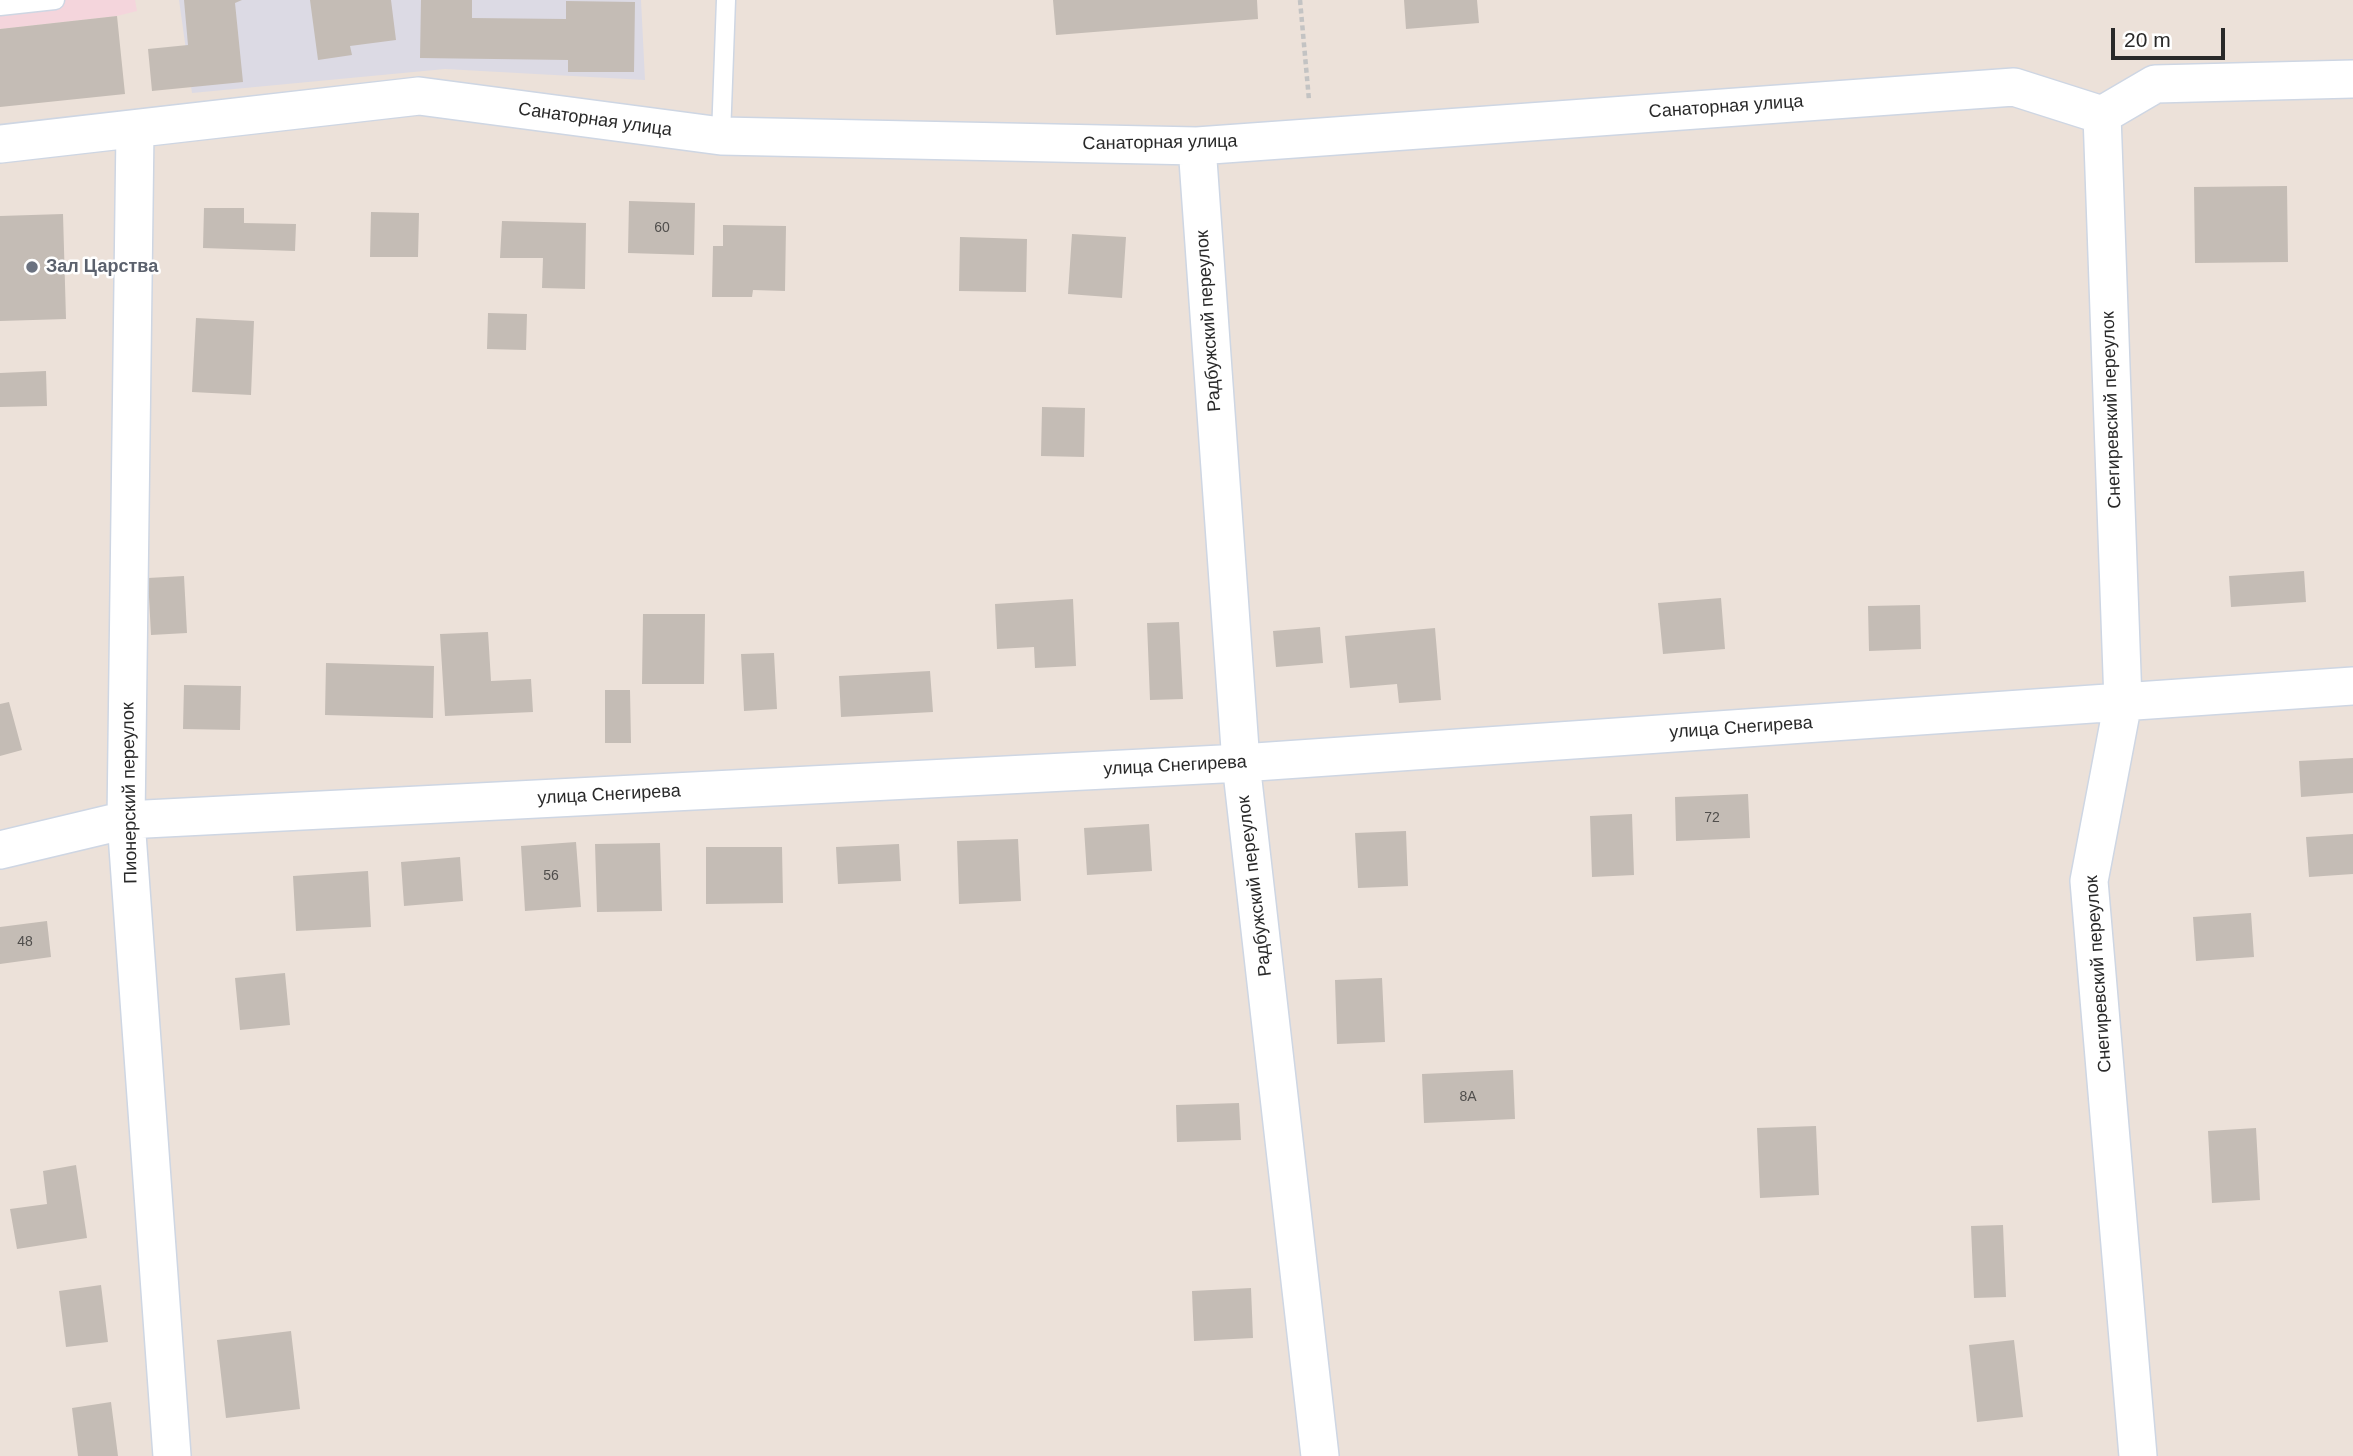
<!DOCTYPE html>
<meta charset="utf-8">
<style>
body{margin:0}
#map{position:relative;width:2353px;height:1456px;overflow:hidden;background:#ece1d9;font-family:Helvetica,sans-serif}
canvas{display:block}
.scale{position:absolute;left:2111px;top:28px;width:114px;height:32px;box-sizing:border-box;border:4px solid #292929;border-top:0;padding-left:9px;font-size:21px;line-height:24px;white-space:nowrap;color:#292929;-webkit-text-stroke:5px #fff;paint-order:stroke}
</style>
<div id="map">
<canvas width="2353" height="1456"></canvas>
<div class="scale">20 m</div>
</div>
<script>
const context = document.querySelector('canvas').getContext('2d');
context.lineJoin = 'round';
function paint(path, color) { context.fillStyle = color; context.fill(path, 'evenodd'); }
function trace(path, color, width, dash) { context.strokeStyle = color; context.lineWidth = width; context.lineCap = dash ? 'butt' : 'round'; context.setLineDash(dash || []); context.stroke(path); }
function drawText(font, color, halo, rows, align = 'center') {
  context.font = font + ' Helvetica,sans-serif'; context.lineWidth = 5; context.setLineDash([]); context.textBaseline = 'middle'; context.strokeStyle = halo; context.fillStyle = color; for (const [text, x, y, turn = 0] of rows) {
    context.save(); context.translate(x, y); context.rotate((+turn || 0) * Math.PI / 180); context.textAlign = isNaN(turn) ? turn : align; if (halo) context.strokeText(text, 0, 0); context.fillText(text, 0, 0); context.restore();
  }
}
paint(new Path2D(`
 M179,0H641L645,80L445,69L192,93Z`), '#dcdae4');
paint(new Path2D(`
 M0,0H135L137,11L117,16L0,29Z`), '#f4d5dc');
paint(new Path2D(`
 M184,0H242L235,3L243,82L152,91L148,49L188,45Z
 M310,0H391L396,40L350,46L352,55L318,60Z
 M421,0H472V18L566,19V1L635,2L634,72H568V60L420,58Z
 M1053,0H1257L1258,19L1056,35Z
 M1404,0H1477L1479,23L1406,29Z
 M117,16L125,94L0,107V29Z
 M2287,186L2288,262L2195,263L2194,187Z
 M629,201L695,203L694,255L628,253Z
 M204,208H244V223L296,224L295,251L203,248Z
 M371,212L419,213L418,257H370Z
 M63,214L66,319L0,321V216Z
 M502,221L586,223L585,289L542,288L543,258H500Z
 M723,225L786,226L785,291L753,290L752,297H712L713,246H723Z
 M1072,234L1126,237L1122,298L1068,294Z
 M960,237L1027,239L1026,292L959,291Z
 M488,313L527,314L526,350L487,349Z
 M196,318L254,321L251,395L192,392Z
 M46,371L47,406L0,407V373Z
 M1042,407L1085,408L1084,457L1041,456Z
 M2304,571L2306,602L2231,607L2229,576Z
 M184,576L187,633L151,635L148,578Z
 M1721,598L1725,649L1663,654L1658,603Z
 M1073,599L1076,666L1035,668L1034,647L997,649L995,604Z
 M1920,605L1921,649L1869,651L1868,606Z
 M643,614H705L704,684H642Z
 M1179,622L1183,699L1150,700L1147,623Z
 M1320,627L1323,663L1276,667L1273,631Z
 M1435,628L1441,700L1399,703L1397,684L1350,688L1345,636Z
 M488,632L491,681L531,679L533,712L445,716L440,634Z
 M774,653L777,709L744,711L741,654Z
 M326,663L434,666L433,718L325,715Z
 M930,671L933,712L841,717L839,676Z
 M184,685L241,686L240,730L183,729Z
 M605,690H630L631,743H605Z
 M9,702L22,750L0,756V704Z
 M2353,758V793L2301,797L2299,761Z
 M1748,794L1750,838L1676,841L1675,797Z
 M1632,814L1634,875L1592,877L1590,816Z
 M1149,824L1152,871L1087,875L1084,828Z
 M1406,831L1408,886L1358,888L1355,833Z
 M2353,834V874L2309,877L2306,837Z
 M1018,839L1021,901L959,904L957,841Z
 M576,842L581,907L525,911L521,846Z
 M660,843L662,911L597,912L595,844Z
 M899,844L901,881L838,884L836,847Z
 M706,847H782L783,903L706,904Z
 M460,857L463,901L404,906L401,862Z
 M368,871L371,927L296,931L293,876Z
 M2251,913L2254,957L2196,961L2193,917Z
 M47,921L51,957L0,964V927Z
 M285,973L290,1025L240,1030L235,978Z
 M1382,978L1385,1042L1337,1044L1335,980Z
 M1513,1070L1515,1119L1424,1123L1422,1074Z
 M1239,1103L1241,1140L1177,1142L1176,1105Z
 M1816,1126L1819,1195L1760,1198L1757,1128Z
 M2256,1128L2260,1200L2212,1203L2208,1131Z
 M76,1165L87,1238L17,1249L10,1209L47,1204L43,1171Z
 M2003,1225L2006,1297L1974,1298L1971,1226Z
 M101,1285L108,1342L66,1347L59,1291Z
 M1251,1288L1253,1338L1194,1341L1192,1291Z
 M291,1331L300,1409L226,1418L217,1340Z
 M2014,1340L2023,1417L1977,1422L1969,1345Z
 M111,1402L118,1456H78L72,1408Z`), '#c4bcb5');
const lane = new Path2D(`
 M0,6L55,0
 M721,136L726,0`);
const street = new Path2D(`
 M2102,115L2123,702L2089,881L2138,1456
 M135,130L126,820L172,1456
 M0,144L419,96L721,136L1197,146L2014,87L2102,115L2155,84L2353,79
 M1197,146L1241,763L1320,1456
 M0,850L126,820L1241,763L2353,686`);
trace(lane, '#ced6e3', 21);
trace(street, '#ced6e3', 40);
trace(new Path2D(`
 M1300,0L1309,100`), '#c3c3c3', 4.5, [5, 3.5]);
trace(lane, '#fff', 18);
trace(street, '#fff', 37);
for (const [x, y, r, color] of [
 [32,267,7,"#6b7280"]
]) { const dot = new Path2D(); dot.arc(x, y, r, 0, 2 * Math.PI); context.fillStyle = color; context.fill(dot); trace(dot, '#fff', 2.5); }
drawText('14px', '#504e4c', null, [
 ["60",662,228],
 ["72",1712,818],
 ["56",551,876],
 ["48",25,942],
 ["8А",1468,1097]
]);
drawText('18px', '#292929', '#fff', [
 ["Санаторная улица",1726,107,-4],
 ["Санаторная улица",595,120,8],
 ["Санаторная улица",1160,143,-1],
 ["Радбужский переулок",1209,321,-94],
 ["Снегиревский переулок",2112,410,-92],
 ["улица Снегирева",1741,728,-4],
 ["улица Снегирева",1175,766,-3],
 ["Пионерский переулок",130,793,-91],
 ["улица Снегирева",609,795,-3],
 ["Радбужский переулок",1255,886,-97],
 ["Снегиревский переулок",2099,974,-94]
]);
drawText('bold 18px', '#5b616d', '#fff', [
 ["Зал Царства",46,267]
], 'left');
</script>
